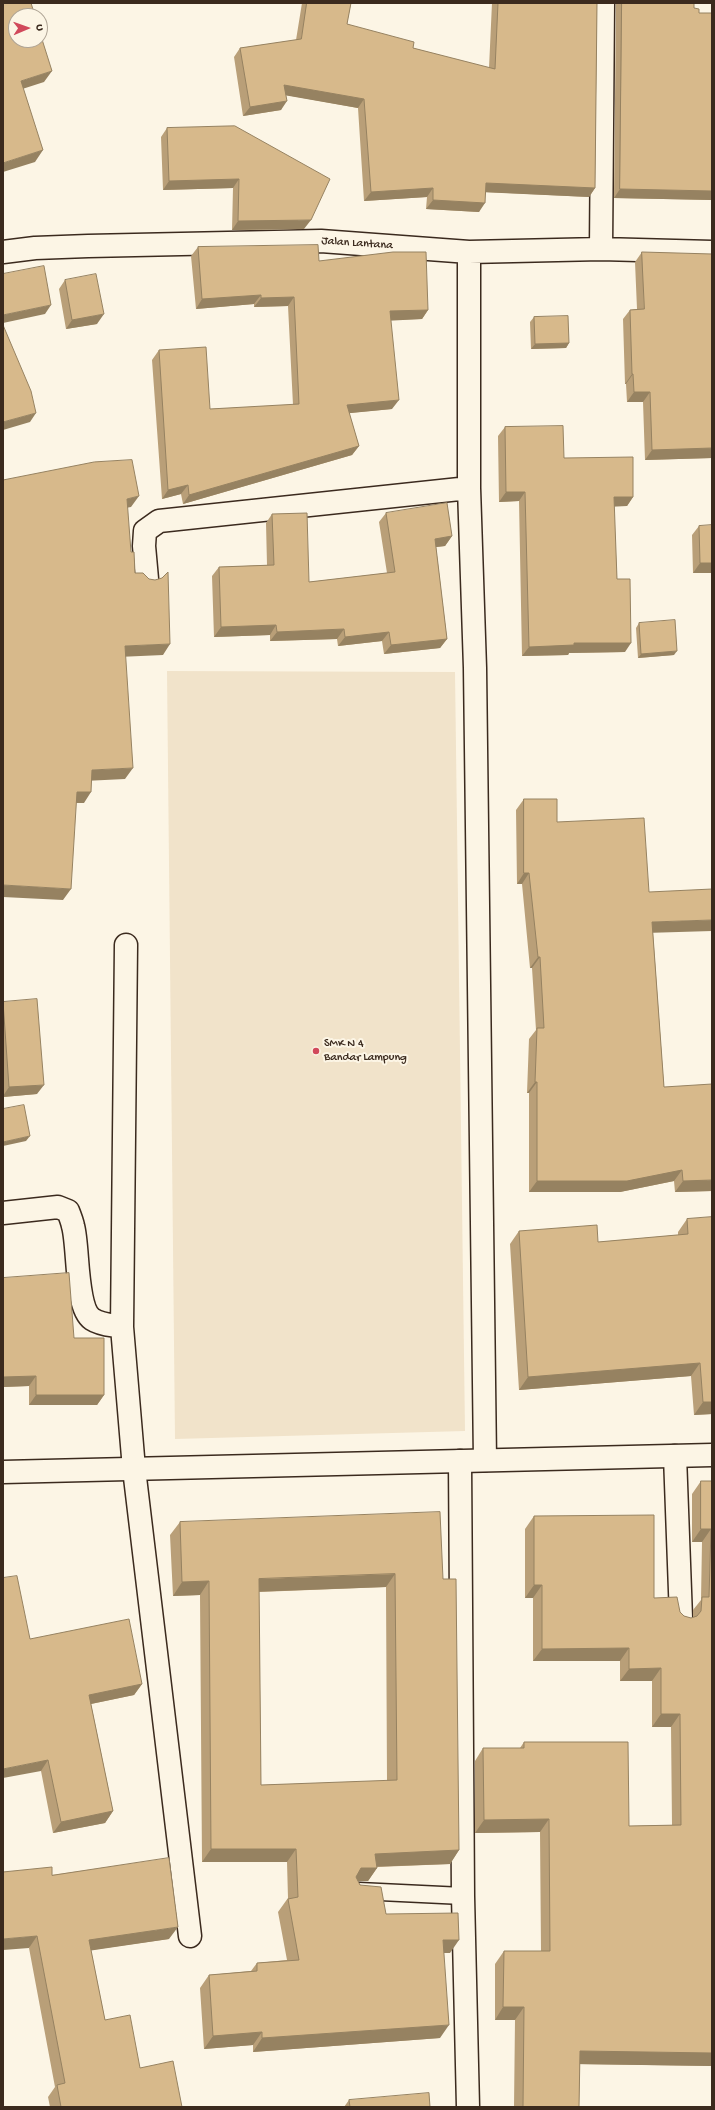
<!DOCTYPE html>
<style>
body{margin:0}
#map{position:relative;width:715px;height:2110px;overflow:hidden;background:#fcf5e5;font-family:"Gochi Hand",sans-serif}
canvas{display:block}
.frame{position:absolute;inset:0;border:4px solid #3b2a1e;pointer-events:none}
.north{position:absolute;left:8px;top:8px;width:40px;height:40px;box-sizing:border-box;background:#fcf5e5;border:1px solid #afa495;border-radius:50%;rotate:88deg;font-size:11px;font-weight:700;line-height:16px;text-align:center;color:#3b2a1e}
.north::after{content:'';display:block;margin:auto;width:14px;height:18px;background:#d1495b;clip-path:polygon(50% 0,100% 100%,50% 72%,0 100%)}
</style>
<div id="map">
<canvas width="715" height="2110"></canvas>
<div class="frame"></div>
<div class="north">U</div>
</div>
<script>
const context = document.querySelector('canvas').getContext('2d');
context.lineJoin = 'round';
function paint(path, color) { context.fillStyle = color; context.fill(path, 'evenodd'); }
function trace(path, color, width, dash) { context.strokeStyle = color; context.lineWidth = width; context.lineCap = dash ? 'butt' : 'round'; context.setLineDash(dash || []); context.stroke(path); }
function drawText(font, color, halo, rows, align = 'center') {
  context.font = font + ' "Gochi Hand",sans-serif'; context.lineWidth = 4; context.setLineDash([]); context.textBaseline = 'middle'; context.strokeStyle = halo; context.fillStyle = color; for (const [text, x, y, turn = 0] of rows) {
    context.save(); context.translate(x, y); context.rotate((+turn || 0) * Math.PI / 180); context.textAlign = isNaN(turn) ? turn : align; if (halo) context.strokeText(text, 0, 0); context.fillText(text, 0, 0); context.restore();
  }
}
paint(new Path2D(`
 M167,671L455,672L465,1431L175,1439Z`), '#f1e3ca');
const service = new Path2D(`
 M359,1891L463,1896`);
const minor = new Path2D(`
 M601,249L603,3
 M3,252L35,248L88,246L321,241L469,252L601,249L712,252
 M469,252V488L475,668L485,1460
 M147,579L144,546L145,531L159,521L469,488
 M3,1213L58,1207L68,1211C70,1216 72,1221 73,1226C79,1247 75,1307 92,1319C101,1325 112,1325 122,1327L134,1469L190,1936
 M122,1327L126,945
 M675,1456L681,1618
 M460,1461L463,1896L468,2107`);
const tertiary = new Path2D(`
 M3,1472L712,1455`);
trace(service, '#3b2a1e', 19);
trace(minor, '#3b2a1e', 25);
trace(tertiary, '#3b2a1e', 25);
trace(service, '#fcf5e5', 16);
trace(minor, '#fcf5e5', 22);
trace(tertiary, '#fcf5e5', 22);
paint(new Path2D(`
 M302,3H351L347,24L413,48L489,68L492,3H597L595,188L589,197L486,192L479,212L426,209L427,197L364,201L358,108L286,95L281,110L243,116L234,57L240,48L296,40Z
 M616,3H694V8L699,13L712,200L614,198Z
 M235,126L304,229L232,230L233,188L163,190L161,137L167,128Z
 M198,247L319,261L428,310L422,319L391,320L392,409L349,413L359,446L352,455L183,504L181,494L162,499L152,360L159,350L210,409L293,405L288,306L254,307V304L196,309L191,256Z
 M642,252L712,458L645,460L643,402H627L626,384H625L623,319L630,310L637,309L635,262Z
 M65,280L97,324L66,329L59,289Z
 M534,317L569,343L566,348L531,349L530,322Z
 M505,427L564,458L633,497L627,506H614L617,579L625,652L569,653L568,655L522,656L519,501L499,502L498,436Z
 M386,513L452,536L445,546L436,547L447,639L440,648L384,654L382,641L338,646L337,639L270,641V635L214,637L212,576L219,567L267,565L266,523L272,514L309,582L387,573L379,522Z
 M699,526L712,573H693L692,535Z
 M639,623L674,655L638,658L636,628Z
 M524,799L557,822L649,892L653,933L664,1087L712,1191L675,1192L674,1181L620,1192H529V1093H527L529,1039L536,1030L532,968H530L522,884H517L516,810Z
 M3,1002L37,1094L3,1097Z
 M712,1217V1414L694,1415L691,1376L519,1390L510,1244L519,1231L598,1242L678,1235V1232L687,1219Z
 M3,1278L74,1338L104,1395L97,1405H29V1386L3,1387Z
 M701,1481H712V2066L580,2064L579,2107H514L515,2020H495V1964L504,1951H541L540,1832L475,1833V1761L483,1748H520L524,1742L629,1826L672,1825L671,1727H652V1681H620V1661H533V1598H525V1529L534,1516L654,1598L680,1612L684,1616L691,1618L693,1617V1610L701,1600L702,1542H692V1494Z
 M180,1522L443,1579L459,1850L450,1864L377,1867V1868L368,1881H358L360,1885L386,1914L450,1953H444L440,2038L253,2052V2045L204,2049L200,1988L209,1975L251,1971L257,1963L287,1960L278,1912L288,1898L287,1862H202L200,1595L173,1596L170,1535ZM386,1587L387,1781L261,1785L259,1592Z
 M30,1639L142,1684L134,1695L91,1704L113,1811L105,1823L53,1833L41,1771Z
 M52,1875L169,1939L91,1950L105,2020L140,2068L182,2107H50L48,2097L55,2087L29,1948Z
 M349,2100L430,2107H344Z`), '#b99f78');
paint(new Path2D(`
 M52,71L44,82L13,92L21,81Z
 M284,85L364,99L358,108L278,94Z
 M287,101L281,110L243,116L250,107Z
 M43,150L35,162L3,172V163Z
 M239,179L233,188L163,190L169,181Z
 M486,183L595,188L589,197L480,192Z
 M433,188L427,197L364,201L371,192Z
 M620,189L712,191V200L614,198Z
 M433,200L485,203L479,212L426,209Z
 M311,220L304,229L232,230L238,221Z
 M261,295L254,304L196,309L202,299Z
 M294,297L288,306L254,307L261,298Z
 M51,305L45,314L3,323V315Z
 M428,310L422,319L384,321L390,311Z
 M104,314L97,324L66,329L72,320Z
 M569,343L566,348L531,349L535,344Z
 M632,374H633L626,384H625Z
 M634,392H650L643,402H627Z
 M399,400L392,409L341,414L347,405Z
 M36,413L30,422L3,430V422Z
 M359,446L352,455L183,504L189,495Z
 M712,448V458L645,460L652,450Z
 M188,485L181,494L162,499L168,490Z
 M506,492H525L519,501L499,502Z
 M139,496L131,507L120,509L127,499Z
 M614,497H633L627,506L607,507Z
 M452,536L445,546L428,548L435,539Z
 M700,563H712V573H693Z
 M276,625L270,635L214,637L221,627Z
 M344,629L337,639L270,641L277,632Z
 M389,632L382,641L338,646L345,637Z
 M447,639L440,648L384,654L391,645Z
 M574,643H631L625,652L569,653L568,655L522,656L529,647Z
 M170,644L163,655L118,657L125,646Z
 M677,651L674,655L638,658L641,654Z
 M133,768L125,779L84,781L92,770Z
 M77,792H91L84,803H69Z
 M524,873H529L522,884H517Z
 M3,885L71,889L63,900L3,897Z
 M712,920V931L645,933L652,922Z
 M538,957H540L532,968H530Z
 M535,1082H537L529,1093H527Z
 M44,1085L37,1094L3,1097V1096L9,1087Z
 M30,1136L26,1141L3,1146V1142Z
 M682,1170L674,1181L620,1192H529L537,1181Z
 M712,1180V1191L675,1192L683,1181Z
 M700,1363L691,1376L519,1390L528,1377Z
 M36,1376L29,1386L3,1387V1377Z
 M36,1395H104L97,1405H29Z
 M703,1402H712V1414L694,1415Z
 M701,1529H711L702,1542H692Z
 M395,1574L386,1587L250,1592L259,1579Z
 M209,1581L200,1595L173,1596L182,1582Z
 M534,1585H542L533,1598H525Z
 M629,1648L620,1661H533L542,1649Z
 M661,1668L652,1681H620L629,1669Z
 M142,1684L134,1695L81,1706L89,1695Z
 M661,1714H680L671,1727H652Z
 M48,1760L41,1771L3,1778V1769Z
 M113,1811L105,1823L53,1833L61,1822Z
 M549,1819L540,1832L475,1833L484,1820Z
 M211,1849H296L287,1862H202Z
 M459,1850L450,1864L366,1867L375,1854Z
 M361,1868H377L368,1881H352Z
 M178,1927L169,1939L81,1952L89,1940Z
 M37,1936L29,1948L3,1950V1939Z
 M443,1940H459L450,1953H434Z
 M503,2007H524L515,2020H495Z
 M449,2025L440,2038L253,2052L262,2038Z
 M262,2032L253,2045L204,2049L213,2036Z
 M580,2051L712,2053V2066L571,2064Z`), '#968261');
const building = new Path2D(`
 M3,3H31L35,16H16V40H40V33L52,71L21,81L43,150L3,163Z
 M307,3H351L347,24L414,42L413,48L495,69L498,3H597L595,188L486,183L485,203L433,200V188L371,192L364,99L284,85L287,101L250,107L240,48L301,39Z
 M622,3H694V8L699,9V13H712V191L620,189Z
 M235,126L330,179L311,220L238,221L239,179L169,181L167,128Z
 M318,245L319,261L393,252H426L428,310L390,311L399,400L347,405L359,446L189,495L188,485L168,490L159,350L206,347L210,409L299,404L294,297L261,298V295L202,299L198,247Z
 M642,252L712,254V448L652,450L650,392H634L633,374H632L630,310L644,309Z
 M44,266L51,305L3,315V274Z
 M96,274L104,314L72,320L65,280Z
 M568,316L569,343L535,344L534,317Z
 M3,325L31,391L36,413L3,422Z
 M563,426L564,458L633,457V497H614L617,579H630L631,643H574V645L529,647L525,492H506L505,427Z
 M132,460L139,496L127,499L131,552H134L135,573H143L149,579L155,580L162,578L168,572L170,644L125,646L133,768L92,770L91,792H77L71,889L3,885V480L94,462Z
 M447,503L452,536L435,539L447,639L391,645L389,632L345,637L344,629L277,632L276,625L221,627L219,567L274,565L272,514L307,513L309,582L395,572L386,513Z
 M712,525V563H700L699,526Z
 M675,620L677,651L641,654L639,623Z
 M524,799H557V822L644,818L649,892L712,889V920L652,922L664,1087L712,1084V1180L683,1181L682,1170L627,1181H537V1082H535L537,1028H544L540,957H538L529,873H524Z
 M37,999L44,1085L9,1087L3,1002Z
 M24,1105L30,1136L3,1142V1109Z
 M712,1217V1402H703L700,1363L528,1377L519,1231L597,1225L598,1242L688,1234L687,1219Z
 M69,1273L74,1338H104V1395H36V1376L3,1377V1278Z
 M701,1481H712V2053L580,2051L579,2107H523L524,2007H503L504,1951H550L549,1819L484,1820L483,1748H524V1742H628L629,1826L681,1825L680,1714H661V1668L629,1669V1648L542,1649V1585H534V1516L654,1515V1598L677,1597L680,1612L684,1616L691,1618L697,1616L701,1611L702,1597H709L711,1529H701Z
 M440,1512L443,1579H456L459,1850L375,1854L377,1868H361L356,1877L360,1885L381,1887L386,1914L458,1913L459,1940H443L449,2025L262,2038V2032L213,2036L209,1975L257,1971V1963L299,1960L288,1899L298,1897L296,1849H211L209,1581L182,1582L180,1522ZM395,1574L397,1780L261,1785L259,1579Z
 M17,1576L30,1639L129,1619L142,1684L89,1695L113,1811L61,1822L48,1760L3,1769V1578Z
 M169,1858L178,1927L89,1940L105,2020L130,2015L140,2068L173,2061L182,2107H61L57,2085L65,2083L37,1936L3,1939V1872L52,1867V1875Z
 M429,2093L430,2107H350L349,2100Z`);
paint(building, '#d7b98b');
trace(building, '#968261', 1);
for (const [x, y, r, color] of [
 [316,1051,4,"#d1495b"]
]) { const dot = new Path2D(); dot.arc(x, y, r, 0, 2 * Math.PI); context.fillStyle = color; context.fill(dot); trace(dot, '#fcf5e5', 1.5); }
drawText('12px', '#3b2a1e', '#fcf5e5', [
 ["Jalan Lantana",357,244,4]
]);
drawText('12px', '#3b2a1e', '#fcf5e5', [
 ["SMK N 4",324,1044],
 ["Bandar Lampung",324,1058]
], 'left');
</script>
